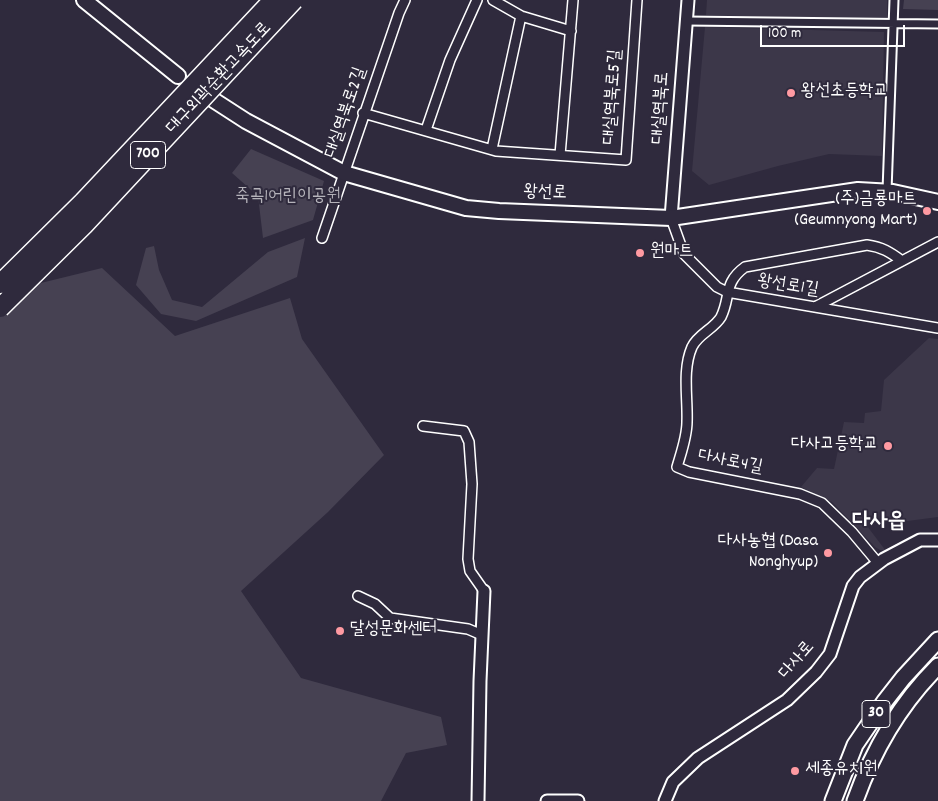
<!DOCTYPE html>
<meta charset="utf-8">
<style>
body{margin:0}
#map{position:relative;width:938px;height:801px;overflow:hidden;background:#2f2a3d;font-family:Dekko,sans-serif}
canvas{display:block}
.scale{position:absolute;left:760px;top:25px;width:145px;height:22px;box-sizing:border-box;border:2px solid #fff;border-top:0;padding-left:6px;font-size:15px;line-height:18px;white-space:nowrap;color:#fff;-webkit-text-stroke:4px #2f2a3d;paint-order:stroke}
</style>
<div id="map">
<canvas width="938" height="801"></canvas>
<div class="scale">100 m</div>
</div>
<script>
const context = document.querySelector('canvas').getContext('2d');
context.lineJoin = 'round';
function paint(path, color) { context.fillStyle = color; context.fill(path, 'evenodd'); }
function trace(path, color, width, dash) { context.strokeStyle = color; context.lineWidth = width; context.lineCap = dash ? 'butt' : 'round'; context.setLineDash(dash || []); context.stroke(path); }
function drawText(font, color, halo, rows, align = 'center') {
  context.font = font + ' Dekko,"Poor Story",sans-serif'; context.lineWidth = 4; context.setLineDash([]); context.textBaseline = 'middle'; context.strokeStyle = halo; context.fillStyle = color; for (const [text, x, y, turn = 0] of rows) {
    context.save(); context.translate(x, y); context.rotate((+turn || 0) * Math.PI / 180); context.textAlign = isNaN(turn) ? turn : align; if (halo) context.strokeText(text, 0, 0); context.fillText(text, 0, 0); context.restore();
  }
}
paint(new Path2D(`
 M707,0H887V20L706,15Z
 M705,27L884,32L882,156L829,154L778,166L709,185L692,171Z
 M929,338L938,339V517L900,522L891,518L867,526L886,551L880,550L875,547L832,502L801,487L817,468L834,469L844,422L864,423L865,413L881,411L884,380Z`), '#3c3749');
paint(new Path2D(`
 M904,0H938V10L903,9Z
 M251,149L324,181L313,220L263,238L258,196L232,173Z
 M305,238L297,277L196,321L161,314L136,285L146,248L154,246L159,270L172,300L202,307L268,252Z
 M102,268L175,336L290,298L302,339L384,455L328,512L241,591L301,678L441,717L447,745L406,753L381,801H0V293Z`), '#464152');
const pedestrian = new Path2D(`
 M687,21L938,24
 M887,191L894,0`);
const minor = new Path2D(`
 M493,0L521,16L571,31
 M363,113L496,151L626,160L637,0
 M426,130L450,60L477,0
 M492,149L521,16
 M560,155L573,0
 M671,218L684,254L717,287L727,292L938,328
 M322,238L399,13L405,0
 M815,307L938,242
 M423,426L464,431L469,442L472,484L468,559L470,571L484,591
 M878,563L852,532L822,503L800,494L689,472L677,467C681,453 687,437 687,422C688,398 682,370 692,347C698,334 714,329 721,317C731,297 723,283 745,267L867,245C882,247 890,252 902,261
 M358,596L375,604L390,618L468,629L482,635`);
const tertiary = new Path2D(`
 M671,218L688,0
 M478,801L480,681L484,591
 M547,801H578
 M665,801L673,782L698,758L787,700L816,672L830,654L853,586L860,577L884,559L920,540H938`);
const secondary = new Path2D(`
 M84,0L178,76
 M198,90L246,121L344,173L466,208L499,211L671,218L858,190L893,192L938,202`);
const primary = new Path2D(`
 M833,801L855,745L885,701L903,678L938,640
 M855,801C873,750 899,705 938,666`);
trace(pedestrian, '#fff', 11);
trace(minor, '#fff', 12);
trace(tertiary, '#fff', 15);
trace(secondary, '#fff', 18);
trace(primary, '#fff', 19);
trace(pedestrian, '#2f2a3d', 7);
trace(minor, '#2f2a3d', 9);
trace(tertiary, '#2f2a3d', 11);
trace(secondary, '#2f2a3d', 14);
trace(primary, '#2f2a3d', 15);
const motorwayBridge = new Path2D(`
 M0,284L83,202L273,0
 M0,308L84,225L294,0`);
trace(motorwayBridge, '#fff', 21, []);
trace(motorwayBridge, '#2f2a3d', 18);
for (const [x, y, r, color] of [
 [791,93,5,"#ff9aa2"],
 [927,211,5,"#ff9aa2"],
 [640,253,5,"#ff9aa2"],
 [888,446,5,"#ff9aa2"],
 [828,553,5,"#ff9aa2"],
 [340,631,5,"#ff9aa2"],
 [795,771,5,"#ff9aa2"]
]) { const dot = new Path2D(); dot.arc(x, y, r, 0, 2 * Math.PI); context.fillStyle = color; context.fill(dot); trace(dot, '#2f2a3d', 2); }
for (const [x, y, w] of [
 [148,155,35],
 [876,714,28]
]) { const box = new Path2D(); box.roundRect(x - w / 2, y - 13.5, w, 27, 4); context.fillStyle = '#2f2a3d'; context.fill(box); trace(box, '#fff', 1); }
drawText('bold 16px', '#fff', null, [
 ["700",148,155],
 ["30",876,714]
]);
drawText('18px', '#fff', '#2f2a3d', [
 ["대구외곽순환고속도로",220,79,-47],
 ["대실역북로5길",614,97,-86],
 ["대실역북로",662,108,-86],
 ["대실역북로2길",347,113,-71],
 ["왕선로",545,194,2],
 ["왕선로1길",788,287,9],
 ["다사로4길",730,463,11],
 ["다사로",798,661,-49]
]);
drawText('18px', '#fff', '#2f2a3d', [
 ["왕선초등학교",801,93],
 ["(주)금룡마트",917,201,"right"],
 ["(Geumnyong Mart)",917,222,"right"],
 ["원마트",650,253],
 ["다사고등학교",878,446,"right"],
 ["다사농협 (Dasa",818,543,"right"],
 ["Nonghyup)",818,564,"right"],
 ["달성문화센터",350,631],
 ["세종유치원",805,771]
], 'left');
drawText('18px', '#b5b3ba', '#2f2a3d', [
 ["죽곡1어린이공원",288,198]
]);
drawText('bold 22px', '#fff', '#2f2a3d', [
 ["다사읍",879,523]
]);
</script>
